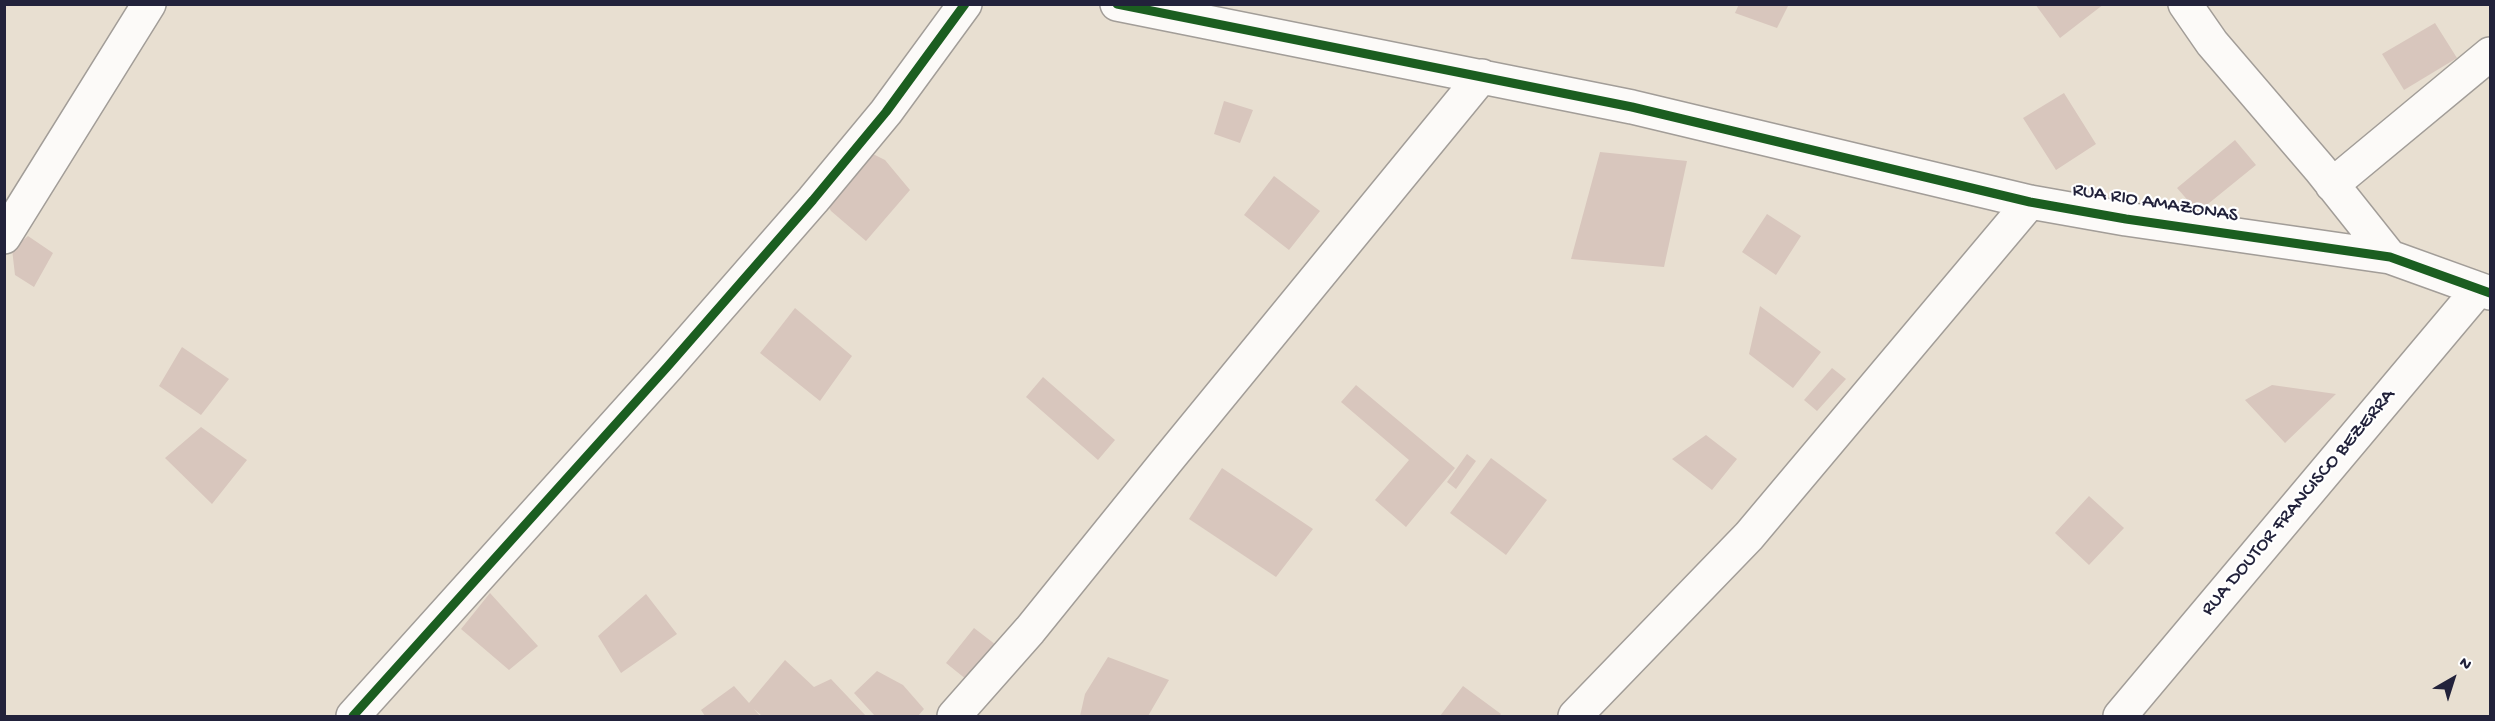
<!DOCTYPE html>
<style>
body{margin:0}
#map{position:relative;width:2495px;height:721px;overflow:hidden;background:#e8dfd1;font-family:"Gochi Hand",sans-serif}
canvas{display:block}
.frame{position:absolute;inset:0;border:6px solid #22223b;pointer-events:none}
.north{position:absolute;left:2423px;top:649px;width:60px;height:60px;-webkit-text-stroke:4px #fff;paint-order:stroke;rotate:39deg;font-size:16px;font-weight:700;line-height:24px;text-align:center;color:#22223b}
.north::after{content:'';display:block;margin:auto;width:21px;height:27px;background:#22223b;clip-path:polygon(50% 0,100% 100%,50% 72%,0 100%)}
</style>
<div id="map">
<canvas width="2495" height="721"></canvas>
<div class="frame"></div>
<div class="north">N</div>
</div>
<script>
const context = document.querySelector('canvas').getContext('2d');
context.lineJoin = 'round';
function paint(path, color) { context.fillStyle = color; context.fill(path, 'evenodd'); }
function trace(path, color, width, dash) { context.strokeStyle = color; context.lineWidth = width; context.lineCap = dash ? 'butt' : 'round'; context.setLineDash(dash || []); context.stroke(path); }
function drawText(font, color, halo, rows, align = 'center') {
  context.font = font + ' "Gochi Hand",sans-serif'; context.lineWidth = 4.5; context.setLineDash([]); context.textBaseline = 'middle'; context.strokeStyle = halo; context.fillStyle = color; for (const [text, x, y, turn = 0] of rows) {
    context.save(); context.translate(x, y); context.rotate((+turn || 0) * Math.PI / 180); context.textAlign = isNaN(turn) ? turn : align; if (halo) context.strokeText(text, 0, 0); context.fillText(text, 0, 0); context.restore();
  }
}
paint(new Path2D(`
 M1739,4H1789L1777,28L1735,13Z
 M2035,4H2104L2060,38Z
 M2435,23L2457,58L2404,90L2382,54Z
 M2064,93L2096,144L2056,170L2023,118Z
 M1224,101L1253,110L1240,143L1214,134Z
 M2235,140L2256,165L2198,212L2177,188Z
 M863,149L885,160L910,190L866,241L831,211L823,197Z
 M1600,152L1687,161L1664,267L1571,259Z
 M1274,176L1320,211L1289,250L1244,215Z
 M1767,214L1801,236L1776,275L1742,252Z
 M28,236L53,253L34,287L15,275L12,249Z
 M1760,306L1821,352L1793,388L1749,354Z
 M795,308L852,356L820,401L760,353Z
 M182,347L229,379L201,415L159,386Z
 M1832,368L1846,379L1817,411L1804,400Z
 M1043,377L1115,440L1098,460L1026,397Z
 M1356,385L1455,468L1406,527L1375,500L1409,460L1341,402Z
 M2272,385L2336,394L2285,443L2245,400Z
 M201,427L247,460L212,504L165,458Z
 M1706,435L1737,459L1712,490L1672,459Z
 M1467,454L1476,461L1456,489L1447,482Z
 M1491,458L1547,500L1506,555L1450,513Z
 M1222,468L1313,529L1276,577L1189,519Z
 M2089,496L2124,528L2089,565L2055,533Z
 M490,593L538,646L509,670L461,629Z
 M646,594L677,634L621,673L598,636Z
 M974,628L1000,648L972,684L946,663Z
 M1108,657L1169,680L1148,716H1080L1085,694Z
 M785,660L814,687L831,679L866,716H762L754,709L760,716H705L701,710L734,686L749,703Z
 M877,671L903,685L924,709L918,716H875L854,693Z
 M1463,686L1501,714L1499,716H1440Z`), '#d8c6bd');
const minor = new Path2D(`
 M1117,4L1632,107L2030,202L2126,219L2390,257L2490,293
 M2185,4L2212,43L2320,169L2390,257
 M2332,185L2490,54
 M4,237L149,4
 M353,716L668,366L813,200L886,112L965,4
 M954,716L1030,630L1169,458L1482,76
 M1575,716L1749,536L2030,202
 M2120,716L2478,290`);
trace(minor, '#a29d98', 36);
trace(minor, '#fcfaf8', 33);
trace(new Path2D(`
 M1117,4L1632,107L2030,202L2126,219L2390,257L2490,293
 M353,716L668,366L813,200L886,112L965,4`), '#1b5e20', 9);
drawText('20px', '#22223b', '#fff', [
 ["RUA RIO AMAZONAS",2155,204,9],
 ["RUA DOUTOR FRANCISCO BEZERRA",2299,503,-50]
]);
</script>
